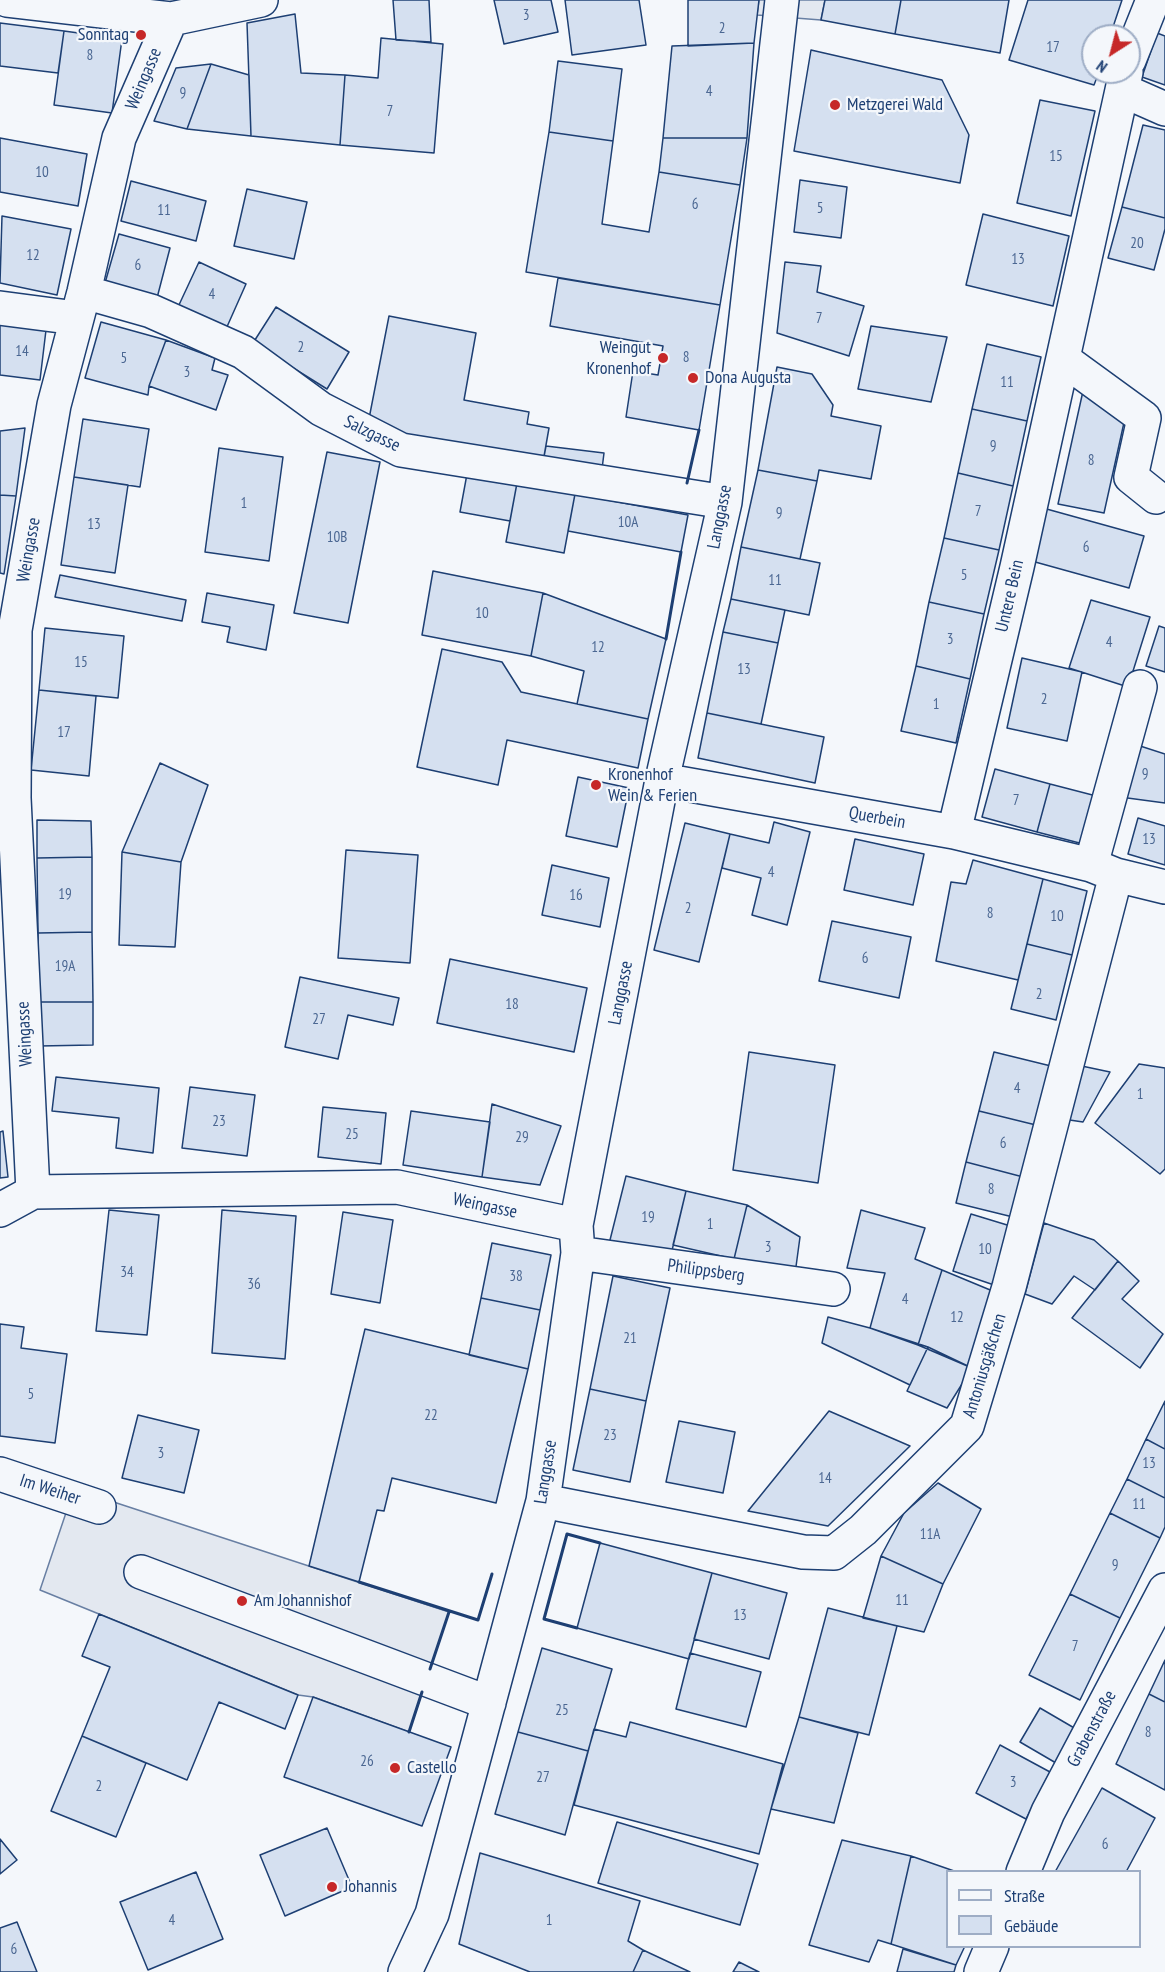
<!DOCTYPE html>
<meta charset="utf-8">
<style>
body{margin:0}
#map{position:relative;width:1165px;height:1972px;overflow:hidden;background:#f4f7fb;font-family:"PT Sans Narrow",sans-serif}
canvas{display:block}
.legend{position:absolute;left:946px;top:1870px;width:195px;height:78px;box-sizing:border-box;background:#f4f7fb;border:2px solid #9eadc5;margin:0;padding:8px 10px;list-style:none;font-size:18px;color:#1d3f73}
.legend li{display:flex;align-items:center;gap:12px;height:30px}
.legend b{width:30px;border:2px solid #9eadc5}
.north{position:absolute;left:1081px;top:24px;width:60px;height:60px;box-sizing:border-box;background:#f4f7fb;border:2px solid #9eadc5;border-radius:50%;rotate:216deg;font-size:16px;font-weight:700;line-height:24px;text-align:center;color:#1d3f73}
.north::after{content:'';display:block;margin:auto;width:21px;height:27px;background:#c62828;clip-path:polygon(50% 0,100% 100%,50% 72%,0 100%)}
</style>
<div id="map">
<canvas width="1165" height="1972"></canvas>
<ul class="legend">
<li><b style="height:8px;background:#f4f7fb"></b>Straße</li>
<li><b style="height:16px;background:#d5e0f0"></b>Gebäude</li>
</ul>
<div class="north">N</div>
</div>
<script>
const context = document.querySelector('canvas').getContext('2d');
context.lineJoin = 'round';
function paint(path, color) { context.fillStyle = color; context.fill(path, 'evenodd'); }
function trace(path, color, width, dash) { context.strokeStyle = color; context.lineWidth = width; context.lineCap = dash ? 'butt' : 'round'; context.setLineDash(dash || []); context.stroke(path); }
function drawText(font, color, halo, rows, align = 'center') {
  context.font = font + ' "PT Sans Narrow",sans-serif'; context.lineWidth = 4.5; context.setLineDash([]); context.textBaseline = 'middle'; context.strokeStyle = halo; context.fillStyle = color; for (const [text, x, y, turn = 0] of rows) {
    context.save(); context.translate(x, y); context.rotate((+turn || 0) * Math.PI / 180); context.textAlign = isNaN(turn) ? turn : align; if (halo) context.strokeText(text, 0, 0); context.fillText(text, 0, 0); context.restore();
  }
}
const parking = new Path2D(`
 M759,0H825L821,20L757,15Z
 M74,1489L449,1612L409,1732L313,1697L298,1695L40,1590Z`);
paint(parking, '#e3e8f0');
trace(parking, '#687fa3', 1.5);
const building = new Path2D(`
 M393,0H429L431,42L396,40Z
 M494,0H551L558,32L504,44Z
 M565,0H639L646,45L572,55Z
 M688,0H759L754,43L688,46Z
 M825,0H901L895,34L821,20Z
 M901,0H1009L1000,53L895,34Z
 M1028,0H1122L1110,36H1093V72H1099L1094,85L1009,60Z
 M295,14L301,73L345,75L340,145L251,136L247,23Z
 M0,23L64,31L58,73L0,66Z
 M64,31L122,39L112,113L54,105Z
 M1157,33L1165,36V85L1142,77Z
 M381,38L443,44L434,153L340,145L345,75L378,78Z
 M754,43L747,138H663L672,46Z
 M811,50L942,80L969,135L960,183L794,151Z
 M558,61L622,69L613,141L549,132Z
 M211,64L249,75L251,136L187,129Z
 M211,64L187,129L154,121L176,68Z
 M1040,100L1095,111L1071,216L1017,203Z
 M1143,125L1165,130V218L1122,207Z
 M549,132L613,141L602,224L649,232L659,172L740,185L720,305L526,272Z
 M0,138L87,154L78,206L0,192Z
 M663,138H747L740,185L659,172Z
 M800,180L847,187L841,238L794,232Z
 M131,181L206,201L196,241L121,221Z
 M247,189L307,202L294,259L234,246Z
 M1122,207L1165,218V229L1154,270L1108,258Z
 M983,214L1069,236L1053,306L966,285Z
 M2,216L71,229L57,295L0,283Z
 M119,234L170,248L157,298L105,283Z
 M199,262L246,284L226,329L178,307Z
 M785,262L821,266L817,292L864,306L849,356L777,333Z
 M558,278L720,305L699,430L626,417L633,371L658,375L663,346L550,326Z
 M276,307L349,352L327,389L253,343Z
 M389,316L476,333L464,400L529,412L527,424L549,428L543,462L367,429Z
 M101,322L166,340L149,386L148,395L85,378Z
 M0,324L46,330L40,380L0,375Z
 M871,326L947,337L931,402L858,389Z
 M166,340L215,358L212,370L228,375L216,410L149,386Z
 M987,344L1041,357L1027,421L972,409Z
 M777,367L812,374L833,405L831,416L881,426L871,479L819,470L817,481L758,470Z
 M1085,382L1125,418L1104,513L1058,504Z
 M972,409L1027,421L1013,486L958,473Z
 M83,419L149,429L140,487L74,477Z
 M25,428L16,496L0,495V431Z
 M546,446L604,453L602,469L543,462Z
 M219,448L283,457L269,561L205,552Z
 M327,452L380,462L348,623L294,613Z
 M758,470L817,481L800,559L741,547Z
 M958,473L1013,486L999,550L944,538Z
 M467,474L517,483L510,521L460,512Z
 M74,477L128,485L115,573L61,565Z
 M517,483L575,494L564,553L506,542Z
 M575,494L688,515L681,552L568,531Z
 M0,495L16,496L4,574L0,573Z
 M1043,508L1144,536L1129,588L1028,560Z
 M944,538L999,550L984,614L929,602Z
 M741,547L820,563L809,615L731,599Z
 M433,571L543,593L531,656L422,635Z
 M60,575L186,600L182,621L55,597Z
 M207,593L274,605L266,650L227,642L230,627L202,622Z
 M543,593L666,639L648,719L577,704L584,671L531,656Z
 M731,599L785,610L778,643L723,632Z
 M1091,600L1150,617L1128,687L1069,668Z
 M929,602L984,614L970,679L916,666Z
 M1159,626L1165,628V672L1146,666Z
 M45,628L124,636L118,698L39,690Z
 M723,632L778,643L761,724L707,713Z
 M442,649L502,662L521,692L648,719L638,768L507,740L498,785L417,767Z
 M1022,658L1082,672L1067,741L1007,728Z
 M916,666L970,679L956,743L901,731Z
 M39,690L96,696L89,776L31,770Z
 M707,713L824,737L815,783L698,758Z
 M1134,744L1165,754V803L1120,797Z
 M160,763L208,785L181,862L122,852Z
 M995,769L1050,784L1037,832L982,817Z
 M578,777L629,788L617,847L566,836Z
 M1050,784L1104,798L1091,846L1037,832Z
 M1138,818L1165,826V865L1128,854Z
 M37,820L91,821L92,857L37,858Z
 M774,822L810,832L787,925L752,915L761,878L722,868L730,834L769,843Z
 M685,823L730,834L699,962L654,950Z
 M855,839L924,854L913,905L844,890Z
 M346,850L418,855L410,963L338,958Z
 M122,852L181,862L175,947L119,945Z
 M92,857V932L38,933L37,858Z
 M973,860L1043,879L1018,980L936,961L951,882L966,884Z
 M552,865L609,878L600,927L542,915Z
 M1043,879L1087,891L1072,955L1027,944Z
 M832,921L911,937L899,998L819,981Z
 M92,932L93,1002H38V933Z
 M1027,944L1072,955L1056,1020L1011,1009Z
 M450,959L587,988L574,1052L437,1023Z
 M300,977L399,998L393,1025L348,1015L338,1059L285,1047Z
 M38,1002H93V1045L39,1046Z
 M749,1052L835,1065L818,1183L733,1170Z
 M994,1052L1055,1067L1040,1126L979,1111Z
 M1139,1064L1165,1068V1169L1160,1174L1095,1123Z
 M1077,1065L1110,1072L1083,1122L1063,1119Z
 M56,1077L159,1088L153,1153L116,1148L119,1118L52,1111Z
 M190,1087L255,1095L247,1156L182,1148Z
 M492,1104L561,1126L540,1185L482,1177Z
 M323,1107L386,1113L381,1164L318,1157Z
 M411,1111L490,1122L482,1177L403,1165Z
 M979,1111L1040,1126L1027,1178L966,1162Z
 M3,1131L8,1177L0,1178V1132Z
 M966,1162L1027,1178L1017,1218L956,1203Z
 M626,1176L686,1191L670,1259L609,1244Z
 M686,1191L747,1205L734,1259L673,1245Z
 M747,1205L800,1237L795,1274L734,1259Z
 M109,1210L159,1215L147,1335L96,1331Z
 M222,1210L296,1216L285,1359L212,1353Z
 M861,1210L925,1228L915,1259L942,1270L918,1345L870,1328L885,1273L847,1268Z
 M343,1212L393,1220L380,1303L331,1294Z
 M971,1214L1017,1228L997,1286L953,1271Z
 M1044,1223L1094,1240L1118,1261L1095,1290L1074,1276L1052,1304L1025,1294Z
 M492,1243L551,1255L540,1310L481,1298Z
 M1118,1261L1139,1281L1122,1299L1163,1334L1140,1368L1072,1318Z
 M942,1270L995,1292L972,1368L918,1345Z
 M613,1276L670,1288L646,1401L590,1389Z
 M481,1298L540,1310L528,1369L469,1355Z
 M828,1317L870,1328L928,1347L910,1385L822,1343Z
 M0,1324L24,1327L21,1348L67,1354L55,1443L0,1436Z
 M365,1329L528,1369L496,1503L392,1478L384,1511L377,1510L359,1582L309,1566Z
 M928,1347L972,1368L947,1408L907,1391Z
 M590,1389L646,1401L630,1482L573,1470Z
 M1165,1401V1449L1146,1439Z
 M829,1411L910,1446L828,1526L748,1511Z
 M138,1415L199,1430L184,1493L122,1478Z
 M679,1421L735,1432L723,1493L666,1482Z
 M1146,1439L1165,1449V1498L1127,1479Z
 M1127,1479L1165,1498V1527L1160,1538L1110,1513Z
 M938,1483L981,1509L943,1584L881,1556L904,1513Z
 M1110,1513L1160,1538L1120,1618L1070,1594Z
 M600,1543L712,1573L689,1659L577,1628Z
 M881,1556L943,1584L924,1632L863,1618Z
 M712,1573L787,1593L769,1659L694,1639Z
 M1070,1594L1120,1618L1080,1700L1029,1675Z
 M828,1608L897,1626L869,1735L799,1717Z
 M99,1614L298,1695L285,1729L219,1702L187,1780L82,1736L110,1667L82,1656Z
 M542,1648L612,1669L588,1751L518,1732Z
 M690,1653L761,1672L746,1727L676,1709Z
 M1165,1660V1702L1149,1694Z
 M1149,1694L1165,1702V1790L1116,1764Z
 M313,1697L451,1747L422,1826L284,1777Z
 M1040,1708L1076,1729L1056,1763L1020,1742Z
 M799,1717L858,1733L834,1823L771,1809Z
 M630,1722L783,1764L759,1854L574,1805L594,1729L626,1737Z
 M518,1732L588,1751L565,1835L495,1814Z
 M82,1736L146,1763L116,1837L51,1811Z
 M1000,1745L1050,1772L1026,1819L976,1793Z
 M1102,1788L1155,1818L1126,1872H1055Z
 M617,1822L758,1864L740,1925L598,1883Z
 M327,1828L352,1887L285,1916L260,1855Z
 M0,1839L17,1860L0,1874Z
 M842,1840L911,1856L891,1944L878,1940L869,1962L809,1945Z
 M480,1853L640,1901L628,1941L643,1950L633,1972H530L459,1944Z
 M911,1856L957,1872H948V1946H965L956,1965L891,1944Z
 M196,1872L223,1939L148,1970L120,1902Z
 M17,1922L37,1972H0V1928Z
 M903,1949L956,1965L954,1972H897Z
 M643,1950L690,1972H633Z
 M739,1962L759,1972H733Z`);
paint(building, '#d5e0f0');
trace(building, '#1d3f73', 1.5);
const minor = new Path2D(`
 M7,0L171,19L261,0
 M1129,60L1153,0
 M1122,90L1165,109
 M84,292L151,311L243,352L321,409L401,450L725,502
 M0,308L76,318
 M1063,359L1144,418L1131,477L1156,497
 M662,780L954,832L1091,865L1116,875L1165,887
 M954,832L1017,567L1126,72
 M1091,865L1140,687
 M33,1192L14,798L15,630L54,405L84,292L119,138L171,19
 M0,1210L33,1192L397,1187L576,1225
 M578,1253L833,1289
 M0,1474L99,1507
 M543,1501L803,1552L834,1553L863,1530L967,1426L1009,1287L1116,875
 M141,1572L489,1703
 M1023,1872L1048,1812L1165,1590
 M405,1972L432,1914L543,1501L578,1253L576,1225L662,780L725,502L782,0
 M981,1972L992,1946`);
trace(minor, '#1d3f73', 36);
trace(minor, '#f4f7fb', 33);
trace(new Path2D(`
 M687,483L699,430
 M666,639L681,552
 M359,1582L478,1620L492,1574
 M577,1628L544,1619L567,1534L600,1543
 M430,1669L449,1612
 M409,1732L422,1692`), '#1d3f73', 3);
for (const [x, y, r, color] of [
 [141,35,6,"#c62828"],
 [835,105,6,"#c62828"],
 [663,358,6,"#c62828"],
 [693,378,6,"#c62828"],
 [596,785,6,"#c62828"],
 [242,1601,6,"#c62828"],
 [395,1768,6,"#c62828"],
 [332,1887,6,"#c62828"]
]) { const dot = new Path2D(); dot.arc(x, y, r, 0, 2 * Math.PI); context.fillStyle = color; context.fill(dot); trace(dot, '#f4f7fb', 2); }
drawText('15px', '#4b6792', null, [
 ["3",526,16],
 ["2",722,29],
 ["17",1053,48],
 ["8",90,56],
 ["4",709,92],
 ["9",183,94],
 ["7",390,112],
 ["15",1056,157],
 ["10",42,173],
 ["6",695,205],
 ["5",820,209],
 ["11",164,211],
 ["20",1137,244],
 ["12",33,256],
 ["13",1018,260],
 ["6",138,266],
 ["4",212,295],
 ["7",819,319],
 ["2",301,348],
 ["14",22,352],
 ["8",686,358],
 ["5",124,359],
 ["3",187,373],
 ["11",1007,383],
 ["9",993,447],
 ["8",1091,461],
 ["1",244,504],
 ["7",978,512],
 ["9",779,514],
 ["10A",628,523],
 ["13",94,525],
 ["10B",337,538],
 ["6",1086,548],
 ["5",964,576],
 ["11",775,581],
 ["10",482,614],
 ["3",950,640],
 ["4",1109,643],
 ["12",598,648],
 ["15",81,663],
 ["13",744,670],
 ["2",1044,700],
 ["1",936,705],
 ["17",64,733],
 ["9",1145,775],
 ["7",1016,801],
 ["13",1149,840],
 ["4",771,873],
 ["19",65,895],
 ["16",576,896],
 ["2",688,909],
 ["8",990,914],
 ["10",1057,917],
 ["6",865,959],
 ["19A",65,967],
 ["2",1039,995],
 ["18",512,1005],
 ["27",319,1020],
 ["4",1017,1089],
 ["1",1140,1095],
 ["23",219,1122],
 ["25",352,1135],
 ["29",522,1138],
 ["6",1003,1144],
 ["8",991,1190],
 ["19",648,1218],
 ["1",710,1225],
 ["3",768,1248],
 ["10",985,1250],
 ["34",127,1273],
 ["38",516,1277],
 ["36",254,1285],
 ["4",905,1300],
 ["12",957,1318],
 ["21",630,1339],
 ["5",31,1395],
 ["22",431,1416],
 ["23",610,1436],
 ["3",161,1454],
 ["13",1149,1464],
 ["14",825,1479],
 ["11",1139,1505],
 ["11A",930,1535],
 ["9",1115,1566],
 ["11",902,1601],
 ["13",740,1616],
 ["7",1075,1647],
 ["25",562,1711],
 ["8",1148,1733],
 ["26",367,1762],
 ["27",543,1778],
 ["3",1013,1783],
 ["2",99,1787],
 ["6",1105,1845],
 ["4",172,1921],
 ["1",549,1921],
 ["6",14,1950]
]);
drawText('18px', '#1d3f73', '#f4f7fb', [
 ["Sonntag",129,35,"right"],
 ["Metzgerei Wald",847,105],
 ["Weingut",651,348,"right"],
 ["Kronenhof",651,369,"right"],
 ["Dona Augusta",705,378],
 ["Kronenhof",608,775],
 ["Wein & Ferien",608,796],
 ["Am Johannishof",254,1601],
 ["Castello",407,1768],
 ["Johannis",344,1887]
], 'left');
drawText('18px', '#1d3f73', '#f4f7fb', [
 ["Weingasse",144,79,-67],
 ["Salzgasse",372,434,26],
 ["Langgasse",720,517,-79],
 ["Weingasse",29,550,-80],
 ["Untere Bein",1010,596,-77],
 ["Querbein",877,818,10],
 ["Langgasse",621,993,-79],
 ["Weingasse",25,1034,-93],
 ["Weingasse",485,1206,12],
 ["Philippsberg",706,1271,8],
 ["Antoniusgäßchen",985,1366,-73],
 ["Langgasse",546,1472,-81],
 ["Im Weiher",50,1490,18],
 ["Grabenstraße",1092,1729,-62]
]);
</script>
